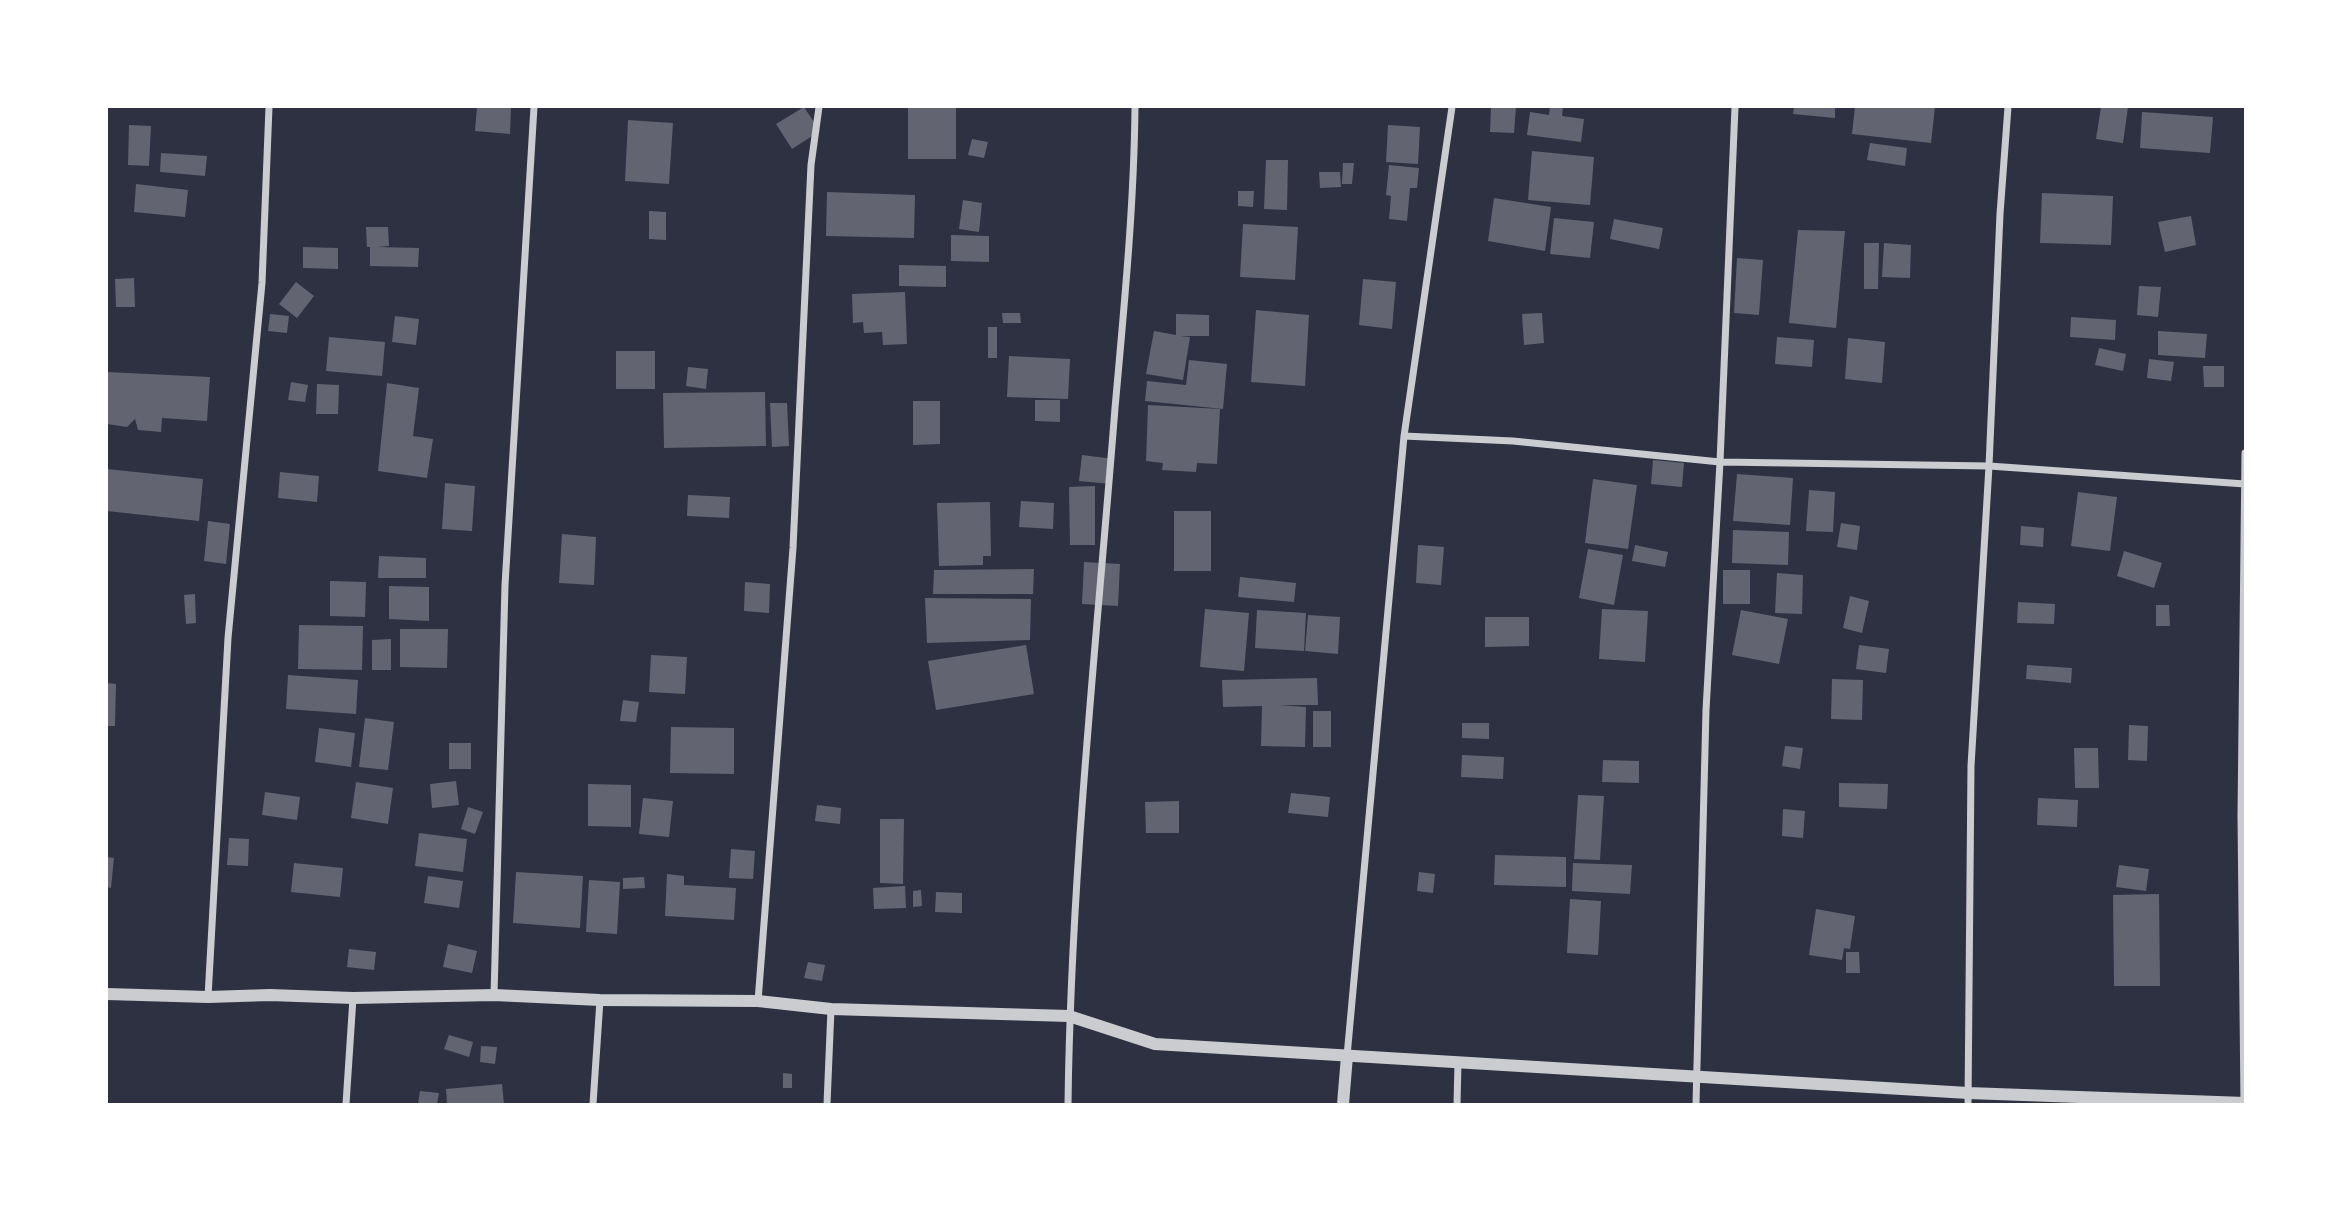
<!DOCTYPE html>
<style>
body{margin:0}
#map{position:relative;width:2352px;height:1211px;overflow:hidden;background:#2d3142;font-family:"Sofia Sans Condensed",sans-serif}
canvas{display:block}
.frame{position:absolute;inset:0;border:108px solid #fff;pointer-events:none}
</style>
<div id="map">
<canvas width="2352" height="1211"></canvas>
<div class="frame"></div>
</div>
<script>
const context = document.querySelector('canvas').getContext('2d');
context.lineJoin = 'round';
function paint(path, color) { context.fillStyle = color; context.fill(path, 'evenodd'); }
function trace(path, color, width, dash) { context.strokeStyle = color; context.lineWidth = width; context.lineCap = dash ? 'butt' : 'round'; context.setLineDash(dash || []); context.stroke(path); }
paint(new Path2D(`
 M477,107H511L510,134L475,131Z
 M804,107L820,131L792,149L776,124Z
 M908,107H956V159H908Z
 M1491,107H1516L1514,133L1490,132Z
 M1550,107H1563L1562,116L1584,119L1581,142L1527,135L1530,112L1549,115Z
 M1794,107H1835V118L1793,114Z
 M1855,107H1935L1931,143L1852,134Z
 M2101,107H2128L2123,143L2096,139Z
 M2142,112L2213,117L2210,153L2140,148Z
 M628,120L673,123L669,184L625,181Z
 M129,125L151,126L149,166L128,165Z
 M1388,125L1420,127L1418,164L1386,162Z
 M972,139L988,142L984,158L968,155Z
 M1870,143L1907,148L1905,166L1867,160Z
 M1532,151L1594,157L1590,205L1528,200Z
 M161,153L207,156L205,176L160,172Z
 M1266,160H1288L1287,210L1264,209Z
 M1343,163H1354L1352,184H1342Z
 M1389,165L1419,168L1417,188H1410L1407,221L1389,219L1391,196L1386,195Z
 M1319,172H1340L1341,187L1320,188Z
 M136,184L188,190L185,217L134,212Z
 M1238,191H1254L1253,207L1238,206Z
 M827,192L915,195L914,238L826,236Z
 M2042,193L2113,196L2111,245L2040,243Z
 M1494,198L1551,207L1545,251L1488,241Z
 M963,200L982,203L979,232L959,229Z
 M649,211L666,212V240L649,239Z
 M2191,216L2196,245L2165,252L2158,222Z
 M1554,218L1594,222L1590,258L1550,254Z
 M1614,219L1663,228L1659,249L1610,239Z
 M1243,224L1298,227L1295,280L1240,277Z
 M366,227H388L389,246L377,247L419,248L418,267L370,266V247H367Z
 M1798,230L1845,231L1836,328L1789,323Z
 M951,235L989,236V262L951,261Z
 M1864,243H1879L1878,289H1864Z
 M1884,243L1911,245L1910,278L1882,277Z
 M303,247L338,248V269L303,268Z
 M1737,258L1763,260L1759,315L1734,313Z
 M899,265L946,266V287L899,286Z
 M134,278L135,307H116L115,279Z
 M1363,279L1396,282L1392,329L1359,325Z
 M296,282L314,296L297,318L279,304Z
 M2139,286L2161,287L2158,317L2137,315Z
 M905,292L907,344L883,345L882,332L864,333L863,322L853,323L852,294Z
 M1256,310L1309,315L1305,386L1251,382Z
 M1002,313H1020L1021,323H1003Z
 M1542,313L1544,343L1524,345L1522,314Z
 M270,314L289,316L287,333L268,331Z
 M1176,314L1209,315V336H1180L1190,337L1183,380L1146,374L1154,331L1176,335Z
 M395,316L419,319L416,345L392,342Z
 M2071,317L2116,320L2115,340L2070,337Z
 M988,327H997V358H988Z
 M2158,331L2207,334L2205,358L2158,355Z
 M329,337L385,342L382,376L326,371Z
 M1777,337L1814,340L1812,367L1775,364Z
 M1848,338L1885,342L1882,383L1845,379Z
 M2099,348L2126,354L2123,371L2095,365Z
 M616,351H655V389H616Z
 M1009,356L1070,359L1068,399L1007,397Z
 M2149,359L2174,362L2171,381L2147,378Z
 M1189,360L1227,364L1223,409L1145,401L1147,381L1186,385Z
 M2203,366H2224V387H2204Z
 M688,367L708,369L706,389L686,386Z
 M107,372L210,377L207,421L162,418L161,432L138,430L135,419L127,427L107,424Z
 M291,382L308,385L305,402L288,400Z
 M387,383L419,388L413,436L433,439L427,478L378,471Z
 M317,384L339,385L338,414H316Z
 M765,392L766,446L664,448L663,393Z
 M1035,400H1060V422L1035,421Z
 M913,401H940V444L913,445Z
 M770,403H787L789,446L772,447Z
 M1148,405L1220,409L1217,464L1197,463L1196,472L1162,470L1163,463L1146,461Z
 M1082,455L1114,459L1111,484L1079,481Z
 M1653,460L1684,463L1682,487L1651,484Z
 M107,469L203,479L199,521L107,511Z
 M280,472L319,476L317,502L278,498Z
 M1737,474L1793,478L1790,525L1733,521Z
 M1593,479L1637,485L1628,549L1585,543Z
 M445,483L475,486L472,531L442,529Z
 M1095,486V545H1070L1069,487Z
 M1809,490L1835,492L1833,532L1806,531Z
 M2078,492L2117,497L2110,551L2071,546Z
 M688,495L730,497L729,518L687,516Z
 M1021,501L1054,503L1053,529L1019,527Z
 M990,502L991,556H983V565L939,566L937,503Z
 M1174,511H1211V571H1174Z
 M208,521L230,524L226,564L204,561Z
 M1841,523L1860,526L1857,550L1837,547Z
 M2021,526L2044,528L2043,547L2020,545Z
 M1733,530L1789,532L1788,565L1732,563Z
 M562,534L596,537L594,585L559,583Z
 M1418,545L1444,547L1441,585L1416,583Z
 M1635,545L1668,552L1665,567L1632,561Z
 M1588,549L1623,555L1614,605L1579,598Z
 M2124,551L2162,563L2154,588L2117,576Z
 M379,556L426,558V578H378Z
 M1084,562L1120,564L1118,606L1082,604Z
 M1034,569L1033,594H933L934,570Z
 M1723,570H1750V604H1723Z
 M1777,573L1803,575L1802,614L1775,613Z
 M1240,577L1296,583L1294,602L1238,597Z
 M330,581L366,582L365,617L330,616Z
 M745,582L770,584L769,613L744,611Z
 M389,586L429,587V621L389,619Z
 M195,594L196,623L186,624L184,595Z
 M1850,596L1869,601L1862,633L1843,628Z
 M925,598L1031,599L1030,640L927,643Z
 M2018,602L2055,604L2054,624L2017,623Z
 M2156,605H2169L2170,626H2156Z
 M1205,609L1249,613L1244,671L1200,667Z
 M1602,609L1648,611L1645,662L1599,659Z
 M1257,610L1306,613L1304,651L1255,648Z
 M1741,610L1788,619L1779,664L1732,655Z
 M1308,615L1340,617L1338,654L1305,651Z
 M1485,617H1529V646L1485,647Z
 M299,625L363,626L362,670L298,669Z
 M400,629H448L447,668L400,667Z
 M391,639V670H372V640Z
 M1026,645L1034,694L936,710L928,661Z
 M1859,645L1889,649L1886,673L1856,669Z
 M651,655L687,657L685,694L649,692Z
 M2027,665L2072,668L2071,683L2026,679Z
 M288,675L358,680L356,714L286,709Z
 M1317,678L1318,705H1280L1306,707L1305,747L1261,746L1262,706L1223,707L1222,680Z
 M1832,679L1863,680L1862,720L1831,719Z
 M107,683L116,684L115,726H107Z
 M623,700L639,702L636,722L620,721Z
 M1313,711H1331V747H1313Z
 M365,718L394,722L388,770L359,767Z
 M1462,723H1489V739L1462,738Z
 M2129,725L2148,726L2147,761L2128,760Z
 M671,727L734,728V774L670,773Z
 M319,728L355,733L351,767L315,762Z
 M449,743H471V769H449Z
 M1785,746L1803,748L1800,769L1782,766Z
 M2074,748H2098L2099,788H2075Z
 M1462,755L1504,757L1503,779L1461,777Z
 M1603,760L1639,761V783L1602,782Z
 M456,781L459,805L432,808L430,784Z
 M356,782L393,788L388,824L351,818Z
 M1839,783L1888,784L1887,809L1839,807Z
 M588,784L631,785V827L588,826Z
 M265,792L300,797L297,820L262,815Z
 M1291,793L1330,797L1328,817L1288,813Z
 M1578,795L1604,796L1600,860L1574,859Z
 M643,798L673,801L669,837L639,834Z
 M2038,798L2078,800L2077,827L2037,825Z
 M1179,801V833H1146L1145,802Z
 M817,805L841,808L840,824L815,821Z
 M468,807L483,812L475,834L461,829Z
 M1783,809L1805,811L1803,838L1782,836Z
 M880,819H904L903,884L880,883Z
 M419,833L467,839L463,872L415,866Z
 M229,838L249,839L248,866L227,865Z
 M731,849L755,851L753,879L729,878Z
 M1495,855L1566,857V887L1494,885Z
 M107,857L114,858L111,888L107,887Z
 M294,863L343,868L340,897L291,892Z
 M1573,863L1632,865L1630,894L1572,891Z
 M2119,865L2149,869L2146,891L2116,887Z
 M516,872L583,876L580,928L513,923Z
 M1419,872L1435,874L1433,893L1417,891Z
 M667,874L684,876V885L736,888L734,920L665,916Z
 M428,876L463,881L459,908L424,903Z
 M644,877L645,888L623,889V878Z
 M589,880L620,882L617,934L586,932Z
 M905,886L906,908L874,909L873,888Z
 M921,890L922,906L913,907V891Z
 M936,892L962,893V913L935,912Z
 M2159,894L2160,986H2114L2113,895Z
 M1570,899L1601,901L1598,955L1567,953Z
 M1816,909L1855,916L1850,949L1844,948L1842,960L1809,955Z
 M448,944L477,951L472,973L443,967Z
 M349,949L376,952L374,970L347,967Z
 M1846,952H1859L1860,973H1846Z
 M808,962L825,965L822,981L804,978Z
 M449,1035L473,1042L469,1057L444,1049Z
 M481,1046L497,1047L495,1064L480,1062Z
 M783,1073L792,1074V1088H783Z
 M502,1084L504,1104H447L446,1089Z
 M420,1091L439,1093L437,1104H418Z`), '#626471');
trace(new Path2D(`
 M1404,436L1513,441L1720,462L1989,466L2245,484
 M494,995L505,585L534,107
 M208,997L228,638L262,283L269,107
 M758,1001L793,548L811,165L819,107
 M1347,1056L1404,436L1452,107
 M346,1104L353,998
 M593,1104L600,1000
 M827,1104L831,1009
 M1068,1104C1071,872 1097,639 1115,408C1124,308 1134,207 1135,107
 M1457,1104L1458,1063
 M1696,1104L1706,710L1720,462L1735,107
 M1968,1104L1971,766L1989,466L2000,214L2008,107
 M2244,1104L2241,816L2245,453`), '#caccd0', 7);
trace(new Path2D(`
 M107,994L208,997L270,995L353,998L494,995L600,1000L758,1001L831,1009L1069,1016L1155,1044L1968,1093L2245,1103
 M1343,1104L1347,1056`), '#caccd0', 12);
</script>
